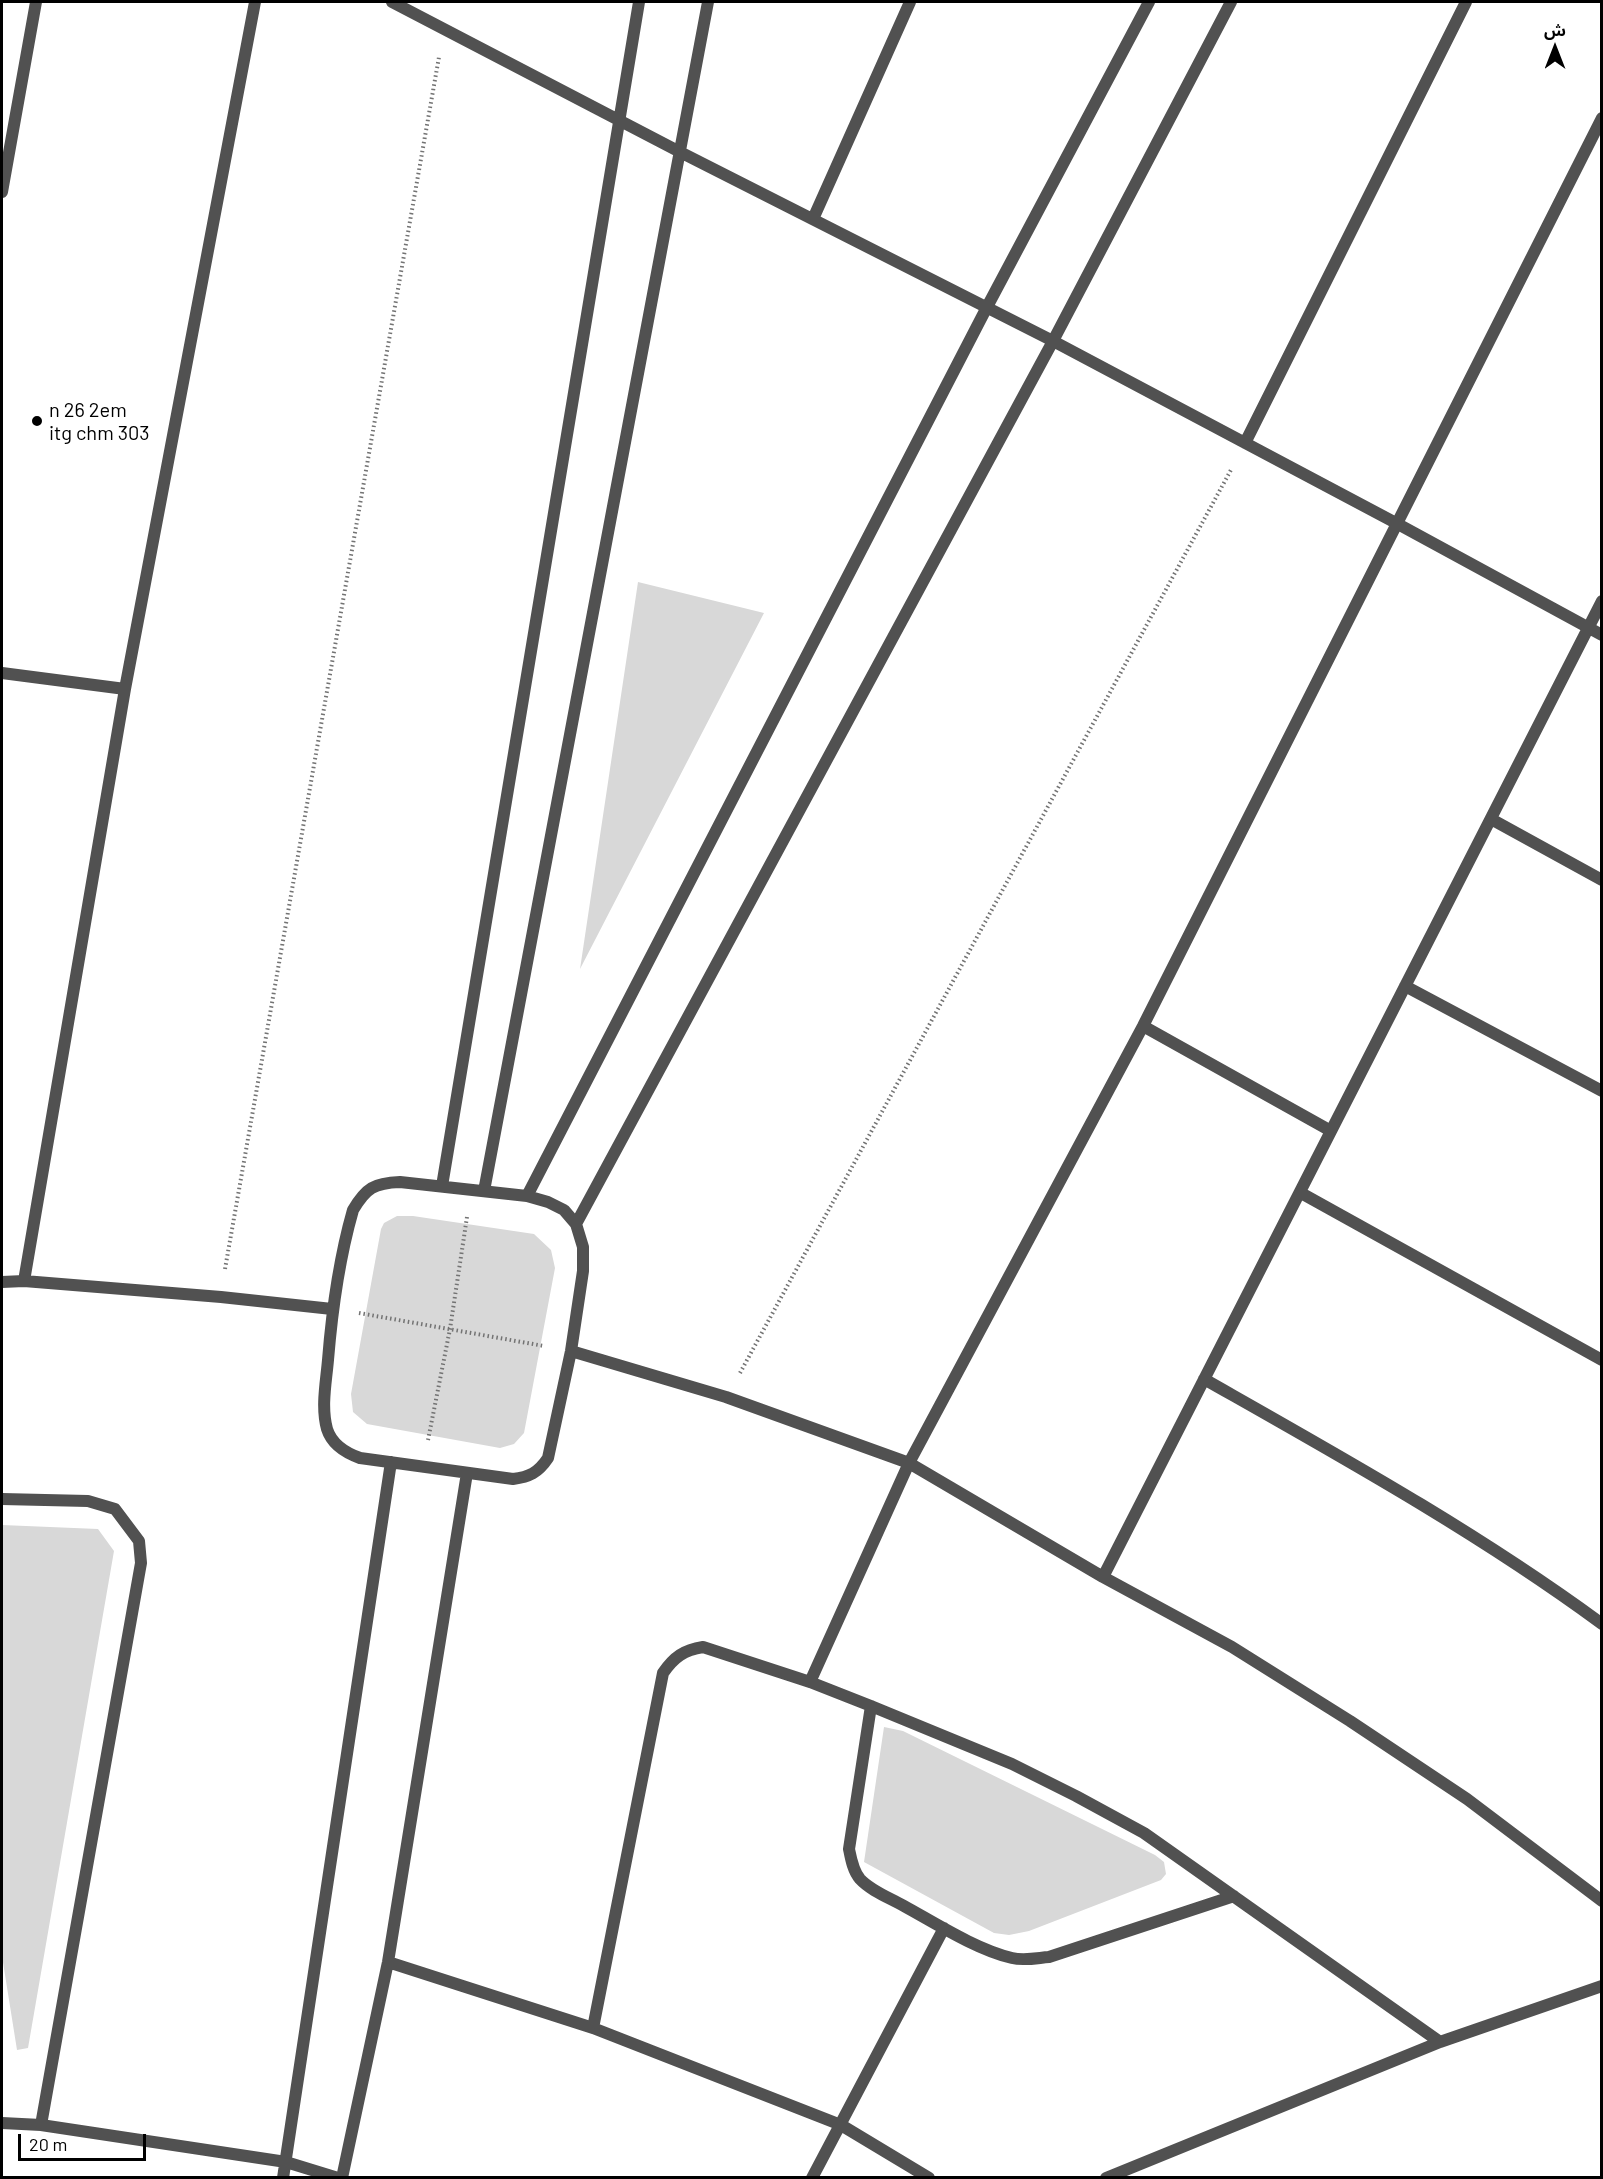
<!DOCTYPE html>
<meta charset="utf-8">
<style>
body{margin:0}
#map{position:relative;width:1603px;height:2179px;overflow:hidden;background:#fff;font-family:Barlow,"Noto Sans Arabic",sans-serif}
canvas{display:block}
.frame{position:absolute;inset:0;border:3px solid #000;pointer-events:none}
.north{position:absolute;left:1525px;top:18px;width:60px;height:60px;-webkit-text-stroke:4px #fff;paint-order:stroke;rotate:0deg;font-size:16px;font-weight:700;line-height:24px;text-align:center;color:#000}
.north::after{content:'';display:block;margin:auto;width:21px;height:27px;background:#000;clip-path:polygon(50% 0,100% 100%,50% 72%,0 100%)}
.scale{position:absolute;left:18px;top:2134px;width:128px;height:27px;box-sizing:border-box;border:3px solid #000;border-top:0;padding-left:8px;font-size:18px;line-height:21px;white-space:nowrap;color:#000;-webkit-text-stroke:4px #fff;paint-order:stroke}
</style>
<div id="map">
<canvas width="1603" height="2179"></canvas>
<div class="frame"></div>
<div class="north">ش</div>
<div class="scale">20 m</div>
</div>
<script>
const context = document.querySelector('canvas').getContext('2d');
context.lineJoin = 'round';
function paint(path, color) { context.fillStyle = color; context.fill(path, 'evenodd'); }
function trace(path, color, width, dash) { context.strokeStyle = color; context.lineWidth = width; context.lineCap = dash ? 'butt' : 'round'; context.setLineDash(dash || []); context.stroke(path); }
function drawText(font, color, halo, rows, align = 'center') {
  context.font = font + ' Barlow,sans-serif'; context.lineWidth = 4.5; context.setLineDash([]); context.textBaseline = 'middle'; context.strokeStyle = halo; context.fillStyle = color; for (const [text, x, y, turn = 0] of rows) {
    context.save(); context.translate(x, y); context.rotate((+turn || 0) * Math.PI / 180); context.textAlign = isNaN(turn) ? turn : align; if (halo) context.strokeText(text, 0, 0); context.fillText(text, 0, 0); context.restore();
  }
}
paint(new Path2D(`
 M638,582L764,613L580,969Z
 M397,1216H413L534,1234L551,1250L555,1268L524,1433L514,1444L500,1448L367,1424L353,1412L351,1394L381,1229L384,1223Z
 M2,1525L98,1529L114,1551L28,2048L17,2050L2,1956Z
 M884,1727L903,1731L1155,1855L1164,1862L1166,1874L1161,1880L1029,1931L1009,1935L994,1933L864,1862Z`), '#d8d8d8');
trace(new Path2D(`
 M225,1269L439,57
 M359,1313L544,1346
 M740,1373L1232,468
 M428,1440L450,1329L467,1217`), '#737373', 4, [1.5, 3]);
trace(new Path2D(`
 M392,2L680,152L1053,341L1396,523L1602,635
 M2,192L36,2
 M813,219L910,2
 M1245,443L1466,2
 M2,673L125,689
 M1491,819L1602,880
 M1405,986L1602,1091
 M1143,1026L1331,1131
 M400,1182L527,1196L548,1202L564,1210L576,1224L583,1247V1271L571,1351L548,1458C538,1473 529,1477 513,1479L360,1458C346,1453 332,1445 327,1429C321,1407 326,1383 328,1360C332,1310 339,1259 353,1210C366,1188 374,1183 400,1182Z
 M442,1186L639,2
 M484,1191L708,2
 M1301,1193L1602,1360
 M527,1196L987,307L1149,2
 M576,1224L1053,341L1231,2
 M24,1281L125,689L255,2
 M2,1282L24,1281L221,1297L332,1309
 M571,1351L726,1397L909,1463L1103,1577L1232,1647L1350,1721L1467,1799L1602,1901
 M1204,1379C1338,1455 1477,1532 1602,1624
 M2,1499L88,1501L115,1509L139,1541L141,1563L41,2125
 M1103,1577L1602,601
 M810,1682L909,1463L1143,1026L1602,118
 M871,1706L849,1849C851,1859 853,1871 860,1879C871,1891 890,1898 904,1906C935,1923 977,1950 1012,1958C1024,1961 1037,1958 1049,1957L1234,1896
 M388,1962L593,2028L841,2125L929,2178
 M593,2028L663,1673C674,1657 684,1650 703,1647L810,1682L871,1706L1012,1764L1076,1796L1144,1833L1440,2042
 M2,2123L41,2125L286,2162L338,2178
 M283,2178L391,1462
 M342,2178L388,1962L467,1473
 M812,2178L944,1928
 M1106,2178L1440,2042L1602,1986`), '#515151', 12);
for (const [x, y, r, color] of [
 [37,421,6,"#000"]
]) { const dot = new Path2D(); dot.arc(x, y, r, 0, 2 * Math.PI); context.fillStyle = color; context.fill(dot); trace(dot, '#fff', 2); }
drawText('20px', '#000', '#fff', [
 ["n 26 2em",49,410],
 ["itg chm 303",49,433]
], 'left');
</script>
